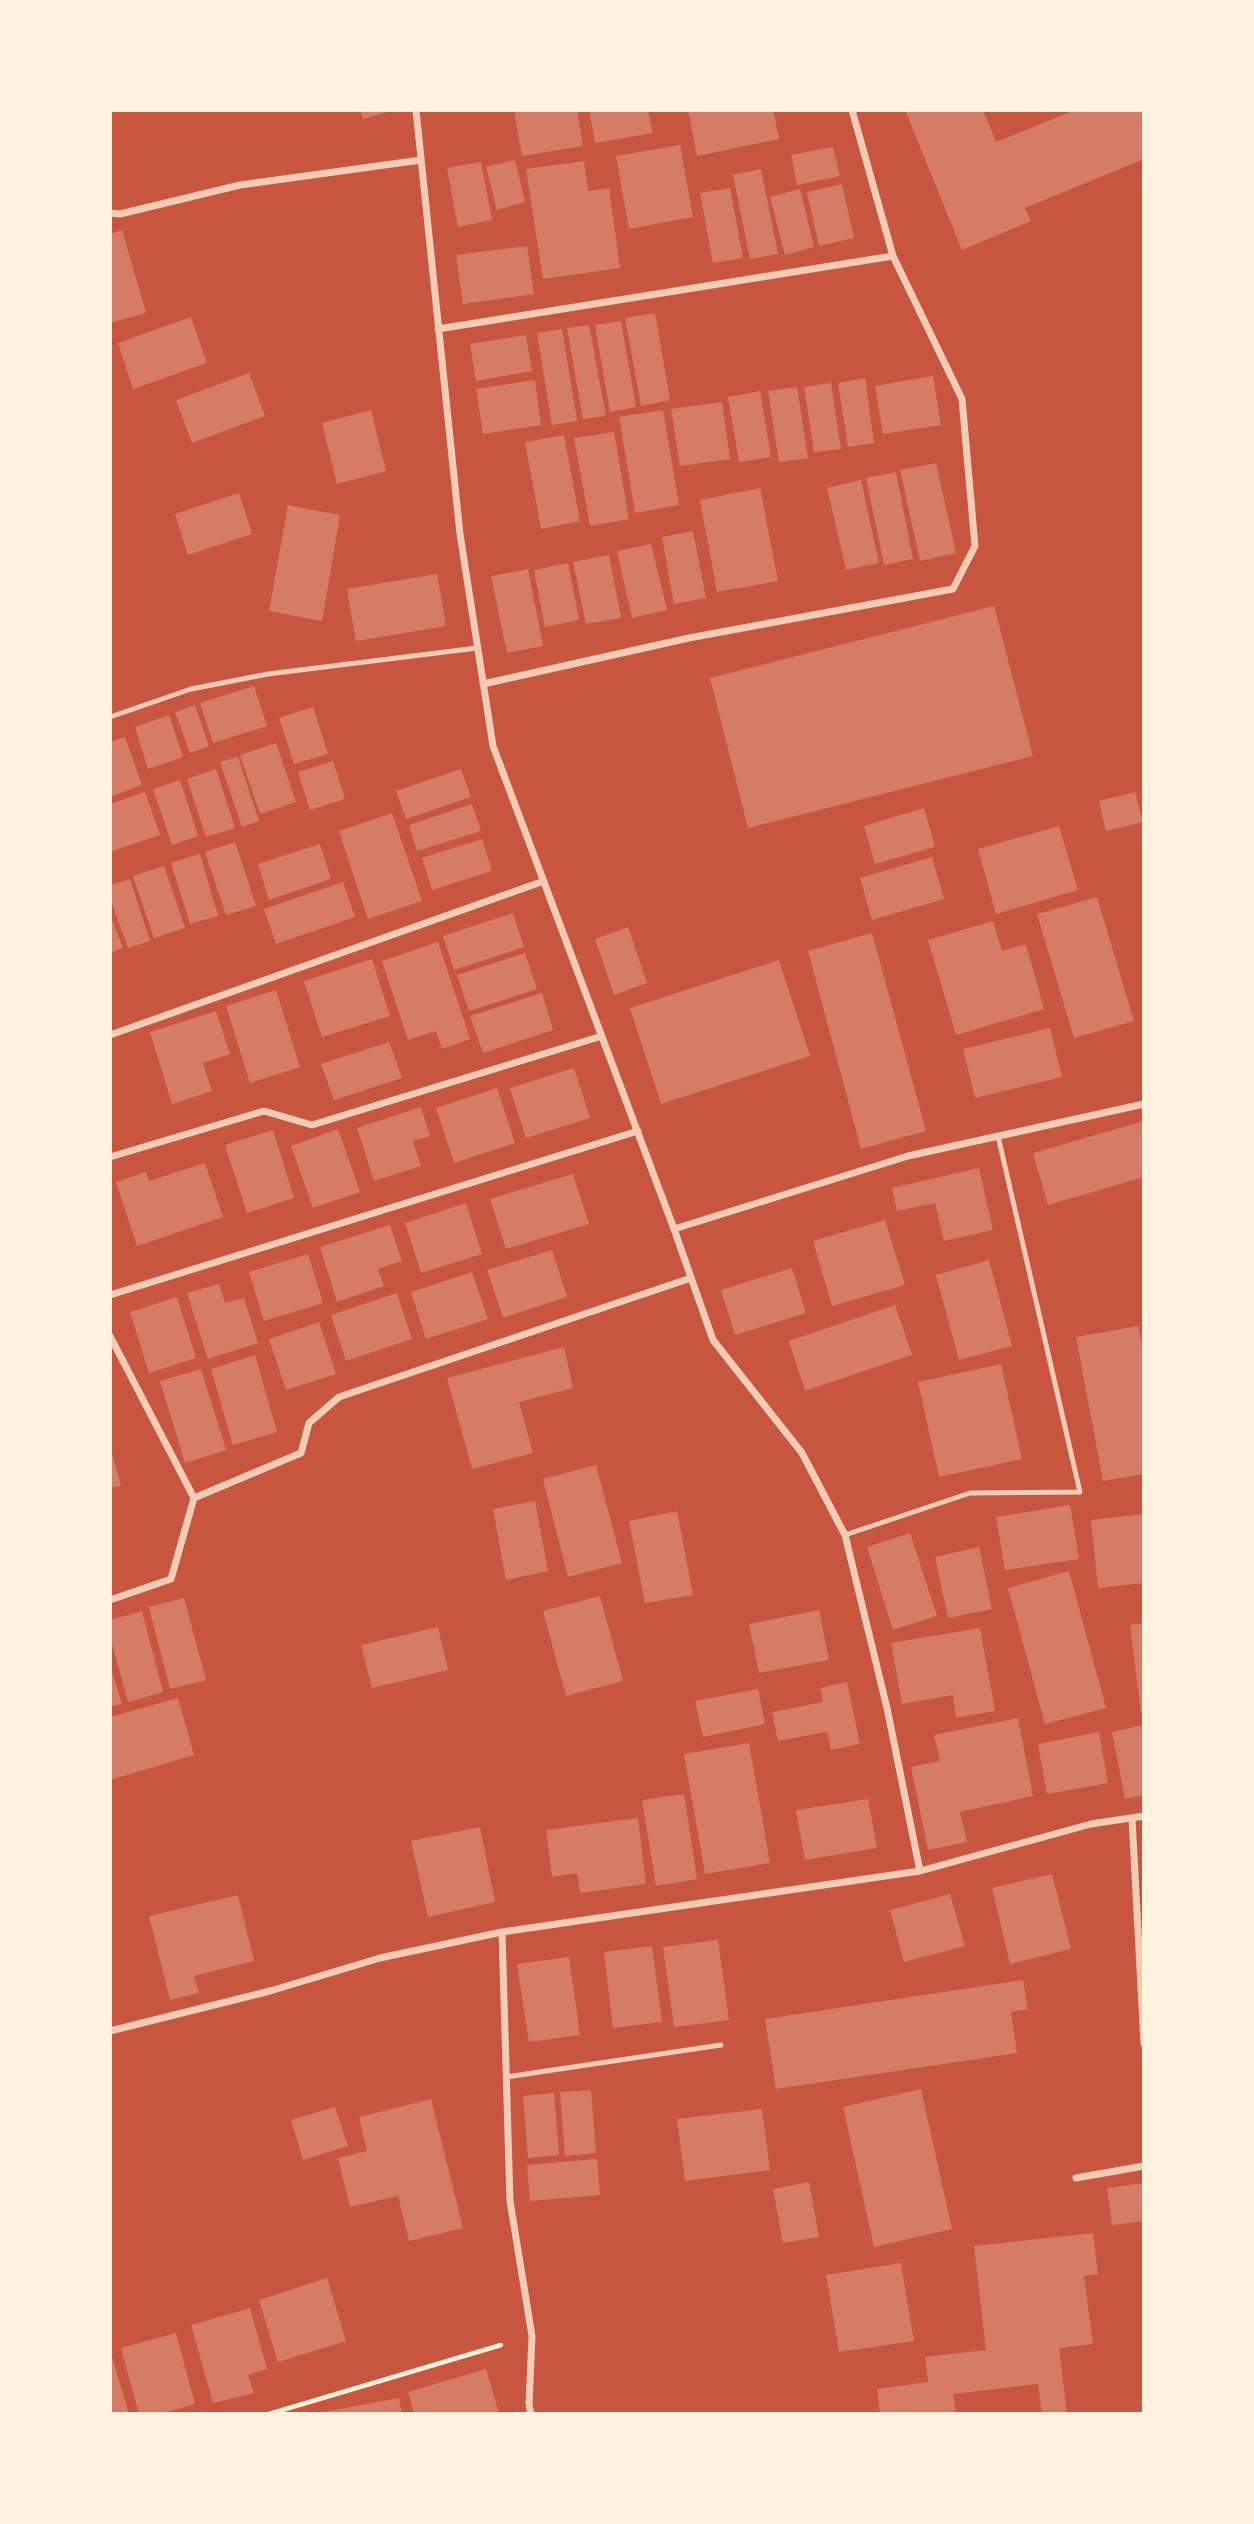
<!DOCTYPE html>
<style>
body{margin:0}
#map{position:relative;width:1254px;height:2524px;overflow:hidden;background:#c8553d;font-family:"PT Sans",sans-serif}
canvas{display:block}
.frame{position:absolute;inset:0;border:112px solid #fff3e0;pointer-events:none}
</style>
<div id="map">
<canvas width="1254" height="2524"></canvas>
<div class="frame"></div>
</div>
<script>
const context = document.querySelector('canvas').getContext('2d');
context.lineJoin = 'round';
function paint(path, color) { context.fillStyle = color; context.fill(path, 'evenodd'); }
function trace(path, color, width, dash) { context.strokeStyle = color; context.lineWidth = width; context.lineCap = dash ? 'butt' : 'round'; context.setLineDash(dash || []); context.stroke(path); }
paint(new Path2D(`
 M360,110H390V111L363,119Z
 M514,110H577L583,146L522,156Z
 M589,110H648L653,133L595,143Z
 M688,110H773L779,139L697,156Z
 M905,110H983L996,142L1075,110H1144V159L1025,208L1031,221L962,250Z
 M680,145L693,217L629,229L616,156Z
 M833,147L840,176L797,185L791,155Z
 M515,160L525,202L497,210L486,167Z
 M584,161L588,191L609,188L620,268L543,279L526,169Z
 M481,162L492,220L458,227L447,168Z
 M761,169L778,254L750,259L733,175Z
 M842,184L854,238L819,246L807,192Z
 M730,188L743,258L713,263L700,193Z
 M800,189L814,247L785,255L770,197Z
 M122,230L146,313L110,323V234Z
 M527,246L534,294L463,304L456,255Z
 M655,313L670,400L641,406L625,318Z
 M191,317L207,363L133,389L118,343Z
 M621,321L636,407L610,412L595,325Z
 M589,325L606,416L583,419L567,328Z
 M562,329L577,421L552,425L537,333Z
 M526,335L532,371L476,381L470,344Z
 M249,373L265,416L192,443L176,400Z
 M933,376L941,425L883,434L875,386Z
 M865,378L874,443L848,447L838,383Z
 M535,380L541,425L483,434L476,389Z
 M831,383L841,449L814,452L804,387Z
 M797,387L808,458L779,462L768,391Z
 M760,391L771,457L739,462L728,397Z
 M722,402L730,459L680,466L671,409Z
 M371,410L386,471L337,484L322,423Z
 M663,410L679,505L635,513L619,417Z
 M614,432L629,519L590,526L574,438Z
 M564,435L580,521L541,529L525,442Z
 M936,463L956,553L920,561L900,470Z
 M896,472L913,559L884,565L866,478Z
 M861,480L879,563L846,570L827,488Z
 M760,488L778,581L717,592L700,500Z
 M239,493L252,534L188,555L175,514Z
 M288,505L340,515L322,621L269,611Z
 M693,531L706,598L674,604L662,537Z
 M651,544L667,610L632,618L617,551Z
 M609,555L621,618L586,624L573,562Z
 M568,563L579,620L545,627L534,570Z
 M528,569L543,646L507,653L491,576Z
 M437,574L446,626L356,641L347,589Z
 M994,606L1033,756L748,828L710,678Z
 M254,686L267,726L213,743L200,703Z
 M195,705L209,746L190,753L175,712Z
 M313,707L328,754L294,764L279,718Z
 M169,715L183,757L148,769L135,727Z
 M125,737L142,785L110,797V742Z
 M276,743L296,802L260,814L240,755Z
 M238,757L259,821L242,827L220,762Z
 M333,761L345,799L310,810L298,772Z
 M216,769L235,828L206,837L187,779Z
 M461,769L471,797L406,819L396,791Z
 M180,780L198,836L172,845L153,789Z
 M145,792L160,835L110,852V804Z
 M1135,792L1143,822L1106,831L1099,801Z
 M472,804L481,831L417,851L409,825Z
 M924,808L935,847L875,864L864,826Z
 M392,813L422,901L368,919L339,831Z
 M1059,826L1078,890L996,914L978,849Z
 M482,839L492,871L432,890L422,858Z
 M235,842L256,906L226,915L205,852Z
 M320,844L331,879L269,900L258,864Z
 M200,854L218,916L190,924L171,863Z
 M932,857L944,899L872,920L860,878Z
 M164,866L185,928L154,938L133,876Z
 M130,879L150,941L128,948L110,898V885Z
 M343,882L355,917L276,944L264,909Z
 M1097,897L1134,1021L1074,1038L1037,914Z
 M513,913L524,947L454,970L443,936Z
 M110,915L123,948L110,953Z
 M993,921L1002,951L1026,944L1044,1009L956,1035L928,940Z
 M628,927L647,983L614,995L595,939Z
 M872,933L926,1131L861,1149L808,951Z
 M438,942L470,1039L442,1049L436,1031L408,1040L382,961Z
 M525,953L537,989L469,1011L457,975Z
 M372,959L390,1016L322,1037L304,981Z
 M779,960L810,1056L661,1104L630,1008Z
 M276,990L300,1067L250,1083L226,1006Z
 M542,993L553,1030L483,1053L470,1016Z
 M216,1011L230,1054L203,1063L212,1091L172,1104L150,1032Z
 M1050,1028L1062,1077L975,1098L963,1049Z
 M389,1042L402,1078L334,1100L321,1064Z
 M574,1068L590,1118L526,1138L510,1088Z
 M497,1088L515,1143L454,1163L436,1108Z
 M421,1107L430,1136L413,1141L421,1166L374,1181L357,1128Z
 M1144,1121V1177L1048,1205L1033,1153Z
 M338,1129L360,1192L313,1208L291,1146Z
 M273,1130L294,1198L247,1213L225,1145Z
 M205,1163L223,1217L137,1246L116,1182L146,1172L149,1181Z
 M979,1168L993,1230L944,1241L935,1203L897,1211L892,1188Z
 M573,1174L589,1224L506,1249L490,1199Z
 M466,1203L482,1254L421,1273L405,1223Z
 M885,1220L905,1285L832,1306L813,1241Z
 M390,1225L402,1261L378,1269L384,1286L337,1302L320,1247Z
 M552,1250L567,1297L503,1318L487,1270Z
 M308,1254L323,1303L264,1321L249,1272Z
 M989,1260L1012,1346L959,1360L936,1275Z
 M792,1268L806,1313L735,1335L721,1290Z
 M472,1272L488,1319L426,1339L411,1292Z
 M219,1284L225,1303L244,1298L258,1343L208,1359L187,1293Z
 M397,1293L412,1339L346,1361L331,1315Z
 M177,1297L196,1358L149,1373L130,1312Z
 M895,1305L912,1355L805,1391L789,1341Z
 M319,1322L336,1374L286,1390L269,1339Z
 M1138,1326L1142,1344L1144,1343V1474L1103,1481L1076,1337Z
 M564,1347L573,1388L519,1402L533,1453L472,1469L447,1378Z
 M255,1355L277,1432L233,1445L211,1369Z
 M1001,1364L1022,1459L939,1477L918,1382Z
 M201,1369L226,1450L185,1463L160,1381Z
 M110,1446L121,1486L110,1488Z
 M596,1465L622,1563L568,1577L543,1479Z
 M535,1501L548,1571L506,1580L493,1509Z
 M1070,1505L1079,1559L1005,1570L996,1517Z
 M677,1511L693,1595L645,1603L629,1521Z
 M1144,1514V1583L1098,1588L1091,1520Z
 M910,1533L937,1616L893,1630L867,1547Z
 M979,1547L992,1609L948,1618L935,1557Z
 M1069,1571L1106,1708L1045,1724L1008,1588Z
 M600,1596L623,1681L566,1696L543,1611Z
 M184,1598L206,1680L170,1689L149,1607Z
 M819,1610L829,1660L759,1673L749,1624Z
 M142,1611L163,1692L128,1702L110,1636V1620Z
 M1144,1623V1713L1141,1714L1130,1625Z
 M438,1627L448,1670L372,1688L361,1645Z
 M980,1628L995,1711L956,1718L953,1695L902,1704L891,1643Z
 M110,1666L122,1704L110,1707Z
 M847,1682L860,1744L831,1750L827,1732L778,1741L772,1712L823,1702L820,1688Z
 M758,1689L765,1724L703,1737L695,1701Z
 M178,1698L194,1755L110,1780V1717Z
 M1018,1718L1033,1796L960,1812L967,1842L928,1850L911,1767L940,1761L934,1735Z
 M1144,1725V1795L1125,1799L1112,1732Z
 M1099,1732L1108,1783L1047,1794L1038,1744Z
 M749,1743L770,1863L705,1874L684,1754Z
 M684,1794L697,1879L656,1886L642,1800Z
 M868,1799L877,1848L805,1860L796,1810Z
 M638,1818L646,1884L580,1893L577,1873L552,1877L546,1830Z
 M480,1827L495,1902L428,1917L411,1841Z
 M1052,1874L1071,1949L1010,1964L992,1888Z
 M950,1894L965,1946L904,1962L890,1910Z
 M238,1895L254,1961L194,1976L199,1993L170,2000L149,1916Z
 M718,1940L729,2020L674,2027L663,1947Z
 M652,1946L662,2022L613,2028L604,1952Z
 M569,1957L580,2035L529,2042L517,1964Z
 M1023,1980L1028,2009L1011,2012L1017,2053L776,2089L765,2019Z
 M921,2089L952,2229L874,2247L843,2107Z
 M591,2090L596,2153L565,2156L560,2092Z
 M554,2093L559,2155L528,2158L523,2096Z
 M431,2099L463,2228L409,2241L398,2196L350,2207L338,2158L367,2151L359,2117Z
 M335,2107L348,2146L303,2160L291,2120Z
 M762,2109L770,2170L685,2181L677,2119Z
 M597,2159L600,2195L530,2201L527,2165Z
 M809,2182L819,2237L783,2243L773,2189Z
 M1144,2183V2221L1112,2225L1107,2188Z
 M1093,2233L1098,2274L1084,2276L1093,2344L1059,2348L1067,2414H1042L1038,2384L953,2394L956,2414H880L877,2389L928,2382L925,2357L986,2350L974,2246Z
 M901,2263L914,2341L839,2352L826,2275Z
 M327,2278L346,2341L278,2362L259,2300Z
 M250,2308L267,2369L248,2375L254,2393L213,2403L191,2325Z
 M176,2333L195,2404L161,2414H139L121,2348Z
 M110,2353H111L129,2414H110Z
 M486,2369L499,2414H414L408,2392Z
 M399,2398L402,2414H324V2412Z`), '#d67c66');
trace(new Path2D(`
 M269,2414L501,2345`), '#fff3e0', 4.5);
trace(new Path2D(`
 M110,717L191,689L268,674L477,648
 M845,1535L970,1493L1080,1492L998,1136
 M506,2077L721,2045`), '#f1ccb7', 5);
trace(new Path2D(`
 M416,110L460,534L493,746L674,1229L713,1340L802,1453L845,1535L887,1708L920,1871
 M110,213L120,214L240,185L421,160
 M438,329L893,256
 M483,684L689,638L953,589L975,546L962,399L893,256L852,110
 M110,1035L544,881
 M110,1157L264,1111L312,1125L602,1036
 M674,1229L908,1156L1144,1104
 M110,1295L638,1131
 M110,1336L194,1498L301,1453L309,1423L339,1397L691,1278
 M110,1600L171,1579L194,1498
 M1132,1818L1144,2044
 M502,1932L510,2201L532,2336L529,2405L531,2414
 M110,2031L270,1991L380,1958L502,1932L920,1871L1091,1824L1144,1816
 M1076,2178L1144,2166`), '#f1ccb7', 7);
</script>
